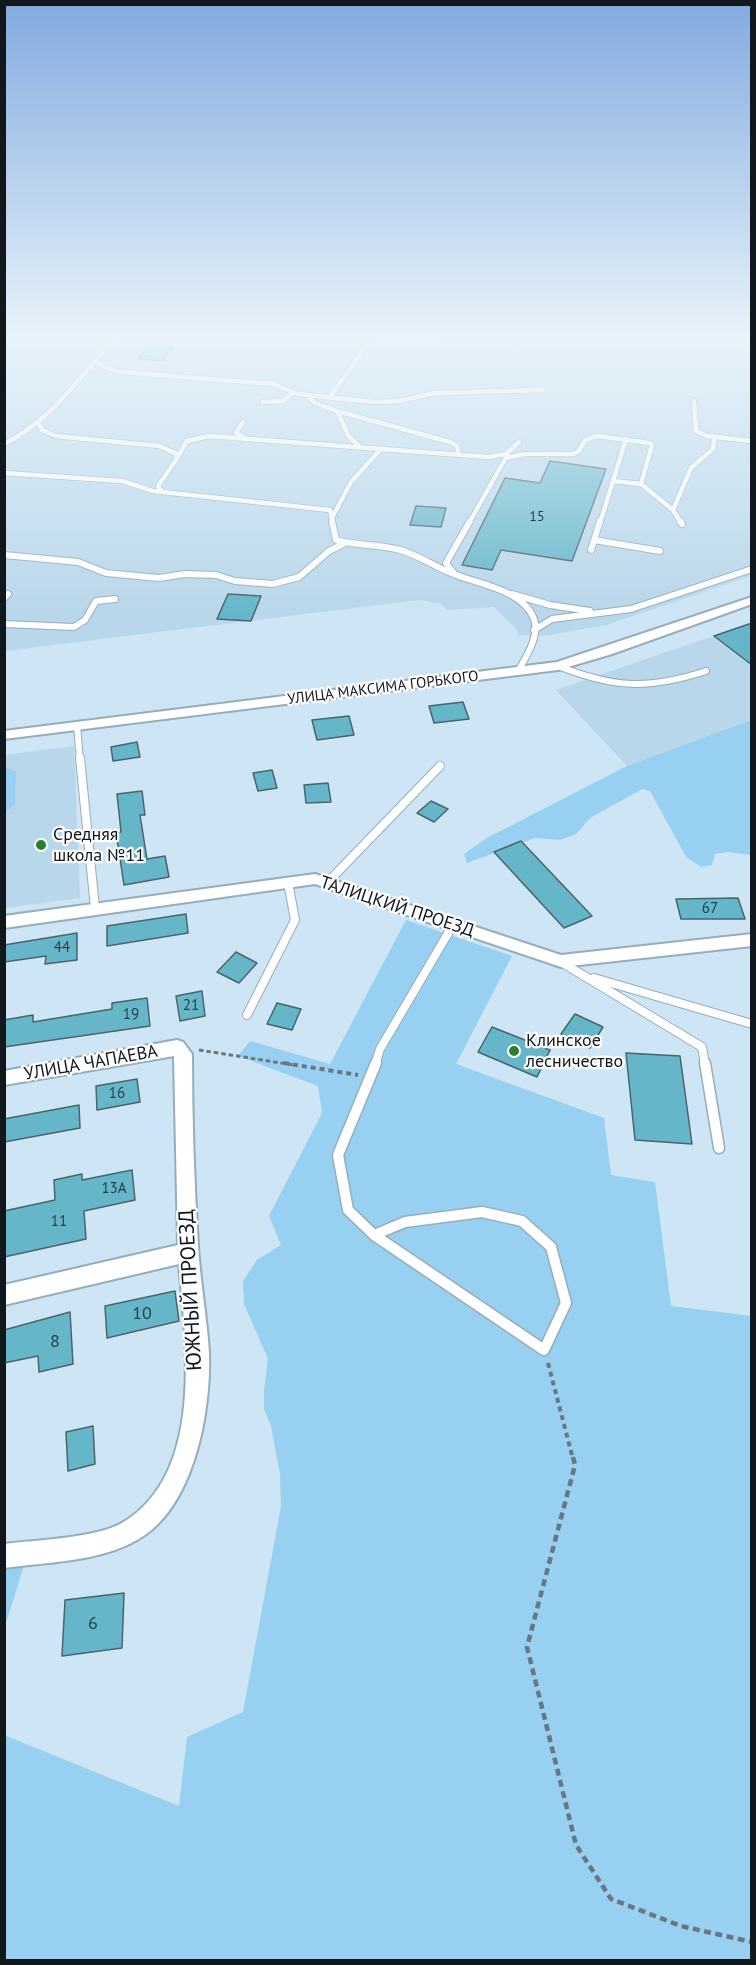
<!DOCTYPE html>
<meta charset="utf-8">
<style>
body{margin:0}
#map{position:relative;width:756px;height:1965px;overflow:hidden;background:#cde5f4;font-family:"PT Sans",sans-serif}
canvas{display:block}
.frame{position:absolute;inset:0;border:6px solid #10181d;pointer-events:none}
</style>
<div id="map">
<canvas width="756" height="1965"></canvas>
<div class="frame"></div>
</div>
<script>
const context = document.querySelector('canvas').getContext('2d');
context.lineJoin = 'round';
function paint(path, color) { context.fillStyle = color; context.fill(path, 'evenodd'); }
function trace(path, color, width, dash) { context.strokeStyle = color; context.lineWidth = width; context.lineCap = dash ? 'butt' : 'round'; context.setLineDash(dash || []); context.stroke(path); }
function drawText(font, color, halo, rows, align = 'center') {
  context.font = font + ' "PT Sans",sans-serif'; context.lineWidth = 4.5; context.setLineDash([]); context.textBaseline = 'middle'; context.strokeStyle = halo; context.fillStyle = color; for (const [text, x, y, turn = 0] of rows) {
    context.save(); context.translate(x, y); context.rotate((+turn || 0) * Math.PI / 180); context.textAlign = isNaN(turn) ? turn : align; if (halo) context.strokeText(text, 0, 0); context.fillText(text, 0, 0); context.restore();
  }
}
paint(new Path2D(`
 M5,338H372L385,343L511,338H751V576L606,625L543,636L518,635L517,630L494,607L447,610L441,604L419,600L5,651L4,406L7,403L5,402Z
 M751,623V720L627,766L556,690Z
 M74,746L80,898L5,908L4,755Z`), '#b9d7ea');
paint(new Path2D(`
 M751,720V855L727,852L715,854L712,865L701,867L686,857L650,791L642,789L590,818L576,834L560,840L535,838L467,863L464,854L485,839L627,766Z
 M5,767L16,771L15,805L5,812Z
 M406,920L512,956L456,1064L604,1118L611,1175L655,1182L671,1306L751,1316V1960H5L4,1735L179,1806L187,1737L243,1712L281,1506L280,1474L271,1426L264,1409V1390L268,1359L244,1304L243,1281L257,1260L281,1245L269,1216L322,1113L318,1086L238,1056L250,1041L330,1064Z
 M28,1553L5,1626V1556Z`), '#98d0f1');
const building = new Path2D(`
 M149,345L173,347L162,361L138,359Z
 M550,461L606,469L572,561L501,550L492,570L462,565L505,478L540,483Z
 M416,506L446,508L441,527L410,525Z
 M228,594L261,596L251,621L217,619Z
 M752,623V665L714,636Z
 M463,702L469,719L434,723L429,706Z
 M349,716L354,735L317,740L312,720Z
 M137,742L140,757L113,761L111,747Z
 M272,770L277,788L258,791L253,773Z
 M328,783L331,802L306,803L304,785Z
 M142,791L145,815H140L147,859L165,856L169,877L124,885L116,833L121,832L117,794Z
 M431,801L448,809L434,822L417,813Z
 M521,841L592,916L564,928L494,852Z
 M738,898L745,919H681L676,899Z
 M186,914L188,933L107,946V926Z
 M77,933V960L45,964L46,956L4,962V945Z
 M236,952L257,963L239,983L217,972Z
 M202,991L205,1016L180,1021L176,996Z
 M147,998L150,1026L4,1047V1020L33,1015V1022L112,1009V1003Z
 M277,1003L301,1009L292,1030L267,1024Z
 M575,1014L603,1027L590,1048L561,1034Z
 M492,1027L550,1050L537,1077L478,1052Z
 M626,1053L680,1056L692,1144L635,1140Z
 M137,1079L140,1102L97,1110L96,1086Z
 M79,1105L80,1128L4,1142V1119Z
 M132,1170L135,1200L84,1211L86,1239L4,1257V1211L55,1200L54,1180L82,1174V1180Z
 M175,1291L179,1321L107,1338L105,1306Z
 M70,1312L73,1364L39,1372L38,1356L4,1363V1330Z
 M93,1426L95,1464L68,1471L66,1432Z
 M124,1593L122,1648L62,1656L65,1600Z`);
paint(building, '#66b6ca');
trace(building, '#4a646b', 1.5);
const laneFar3 = new Path2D(`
 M98,355L97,360L104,367L121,372L273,384L298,394L373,402L399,401L435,393L543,390
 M307,395L315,403L337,411L349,437L359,446
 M329,398L367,345
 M694,401L696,431L707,436L752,441
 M262,402L283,401L293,393
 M337,411L450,442L457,446L459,455
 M243,422L236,433L245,438
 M39,424L42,430L56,436L159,446L177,454L176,460L158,486L162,492
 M4,444C53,420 79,375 117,338
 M506,458L525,454H573L579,451L585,440L597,436L649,443L652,445L641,484L673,510L681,523
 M176,460L187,441L209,436L488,457L506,454L519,442
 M4,473L122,481L153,491L330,510L333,523
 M613,481L641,484
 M673,510L691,468L713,449L714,438
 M333,516L351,482L381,449
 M469,523L508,454
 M600,523L626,439`);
const laneFar2 = new Path2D(`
 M332,521L336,540C357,546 379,544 400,550C418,555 434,566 451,573C476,584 523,589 534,619C540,636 526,657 518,671
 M680,521L682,524
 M594,540L660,551
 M591,550L600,521
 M4,555L78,562L106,573L159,578L185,574L216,575L235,581L273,584L299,577L329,551L345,543
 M453,572L446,563L470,521
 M512,594L550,605L590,611
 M4,598L8,594
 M4,624L74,627L85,620L96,601L115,599
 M534,630L552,619L631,609L752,569
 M558,666C614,688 648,690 706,671
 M77,726L80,760`);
const laneFar1 = new Path2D(`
 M80,758L95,908
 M327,883L440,766
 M561,962L702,1047L705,1065
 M594,978L752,1024
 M247,1015L295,920L288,882
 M375,1065L380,1049L453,925`);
const lane = new Path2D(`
 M705,1063L719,1148
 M482,1212L522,1221L551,1247L566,1303L544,1350L374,1235L405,1222Z
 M374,1235L348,1210L338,1155L376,1063`);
const street = new Path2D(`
 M752,597V604L612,654L558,670L4,739V731L557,662Z
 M315,874L561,955L752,934V946L561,967L315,884L4,928V916Z
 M177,1040L183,1042L192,1054C192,1118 194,1181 198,1245C200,1281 207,1317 209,1353C211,1412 194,1509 137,1540C99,1562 47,1562 4,1568V1544C35,1540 96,1538 122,1523C205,1474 186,1343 179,1264L4,1305V1285L178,1245L174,1056L4,1085V1071Z`);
trace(laneFar3, '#96adbb', 6);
trace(laneFar2, '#96adbb', 8);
trace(laneFar1, '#96adbb', 10);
trace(lane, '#96adbb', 13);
trace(street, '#96adbb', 4);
trace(new Path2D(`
 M396,338L403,342L406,350L417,355
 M513,348L516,338`), '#687781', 1.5, [2, 1.5]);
trace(new Path2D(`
 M199,1050L294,1065`), '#687781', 3, [4.5, 3]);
trace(new Path2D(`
 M284,1063L358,1075
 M548,1363L573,1459`), '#687781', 4, [5, 4]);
trace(new Path2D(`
 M573,1457L575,1465L527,1647L576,1845L611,1899L681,1926L752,1942`), '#687781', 4.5, [7, 4.5]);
trace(laneFar3, '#fff', 4.5);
trace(laneFar2, '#fff', 6);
trace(laneFar1, '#fff', 8);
trace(lane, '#fff', 10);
paint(street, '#fff');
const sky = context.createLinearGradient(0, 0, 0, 613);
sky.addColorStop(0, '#82aadf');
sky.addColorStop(0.55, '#e8f3fa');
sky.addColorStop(1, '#e8f3fa00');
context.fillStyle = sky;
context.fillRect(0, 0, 756, 613);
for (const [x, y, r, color] of [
 [41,845,6,"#2b802d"],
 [514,1051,6,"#2b802d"]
]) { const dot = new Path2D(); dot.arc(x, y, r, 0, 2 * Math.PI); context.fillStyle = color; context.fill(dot); trace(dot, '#fff', 2); }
drawText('14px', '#264048', null, [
 ["15",537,517]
]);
drawText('15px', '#10181d', '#fff', [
 ["УЛИЦА МАКСИМА ГОРЬКОГО",383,688,-7]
]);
drawText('15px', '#264048', null, [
 ["67",710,909],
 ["44",62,948],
 ["21",191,1006],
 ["19",131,1015],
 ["16",117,1094],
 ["13А",114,1189],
 ["11",59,1222]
]);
drawText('18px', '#10181d', '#fff', [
 ["Средняя",53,835],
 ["школа №11",53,856],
 ["Клинское",526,1041],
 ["лесничество",526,1062]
], 'left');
drawText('18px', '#10181d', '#fff', [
 ["ТАЛИЦКИЙ ПРОЕЗД",397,907,18],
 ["УЛИЦА ЧАПАЕВА",91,1063,-10]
]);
drawText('18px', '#264048', null, [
 ["10",142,1314],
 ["8",55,1342],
 ["6",93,1624]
]);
drawText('21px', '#10181d', '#fff', [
 ["ЮЖНЫЙ ПРОЕЗД",191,1290,-93]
]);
</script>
